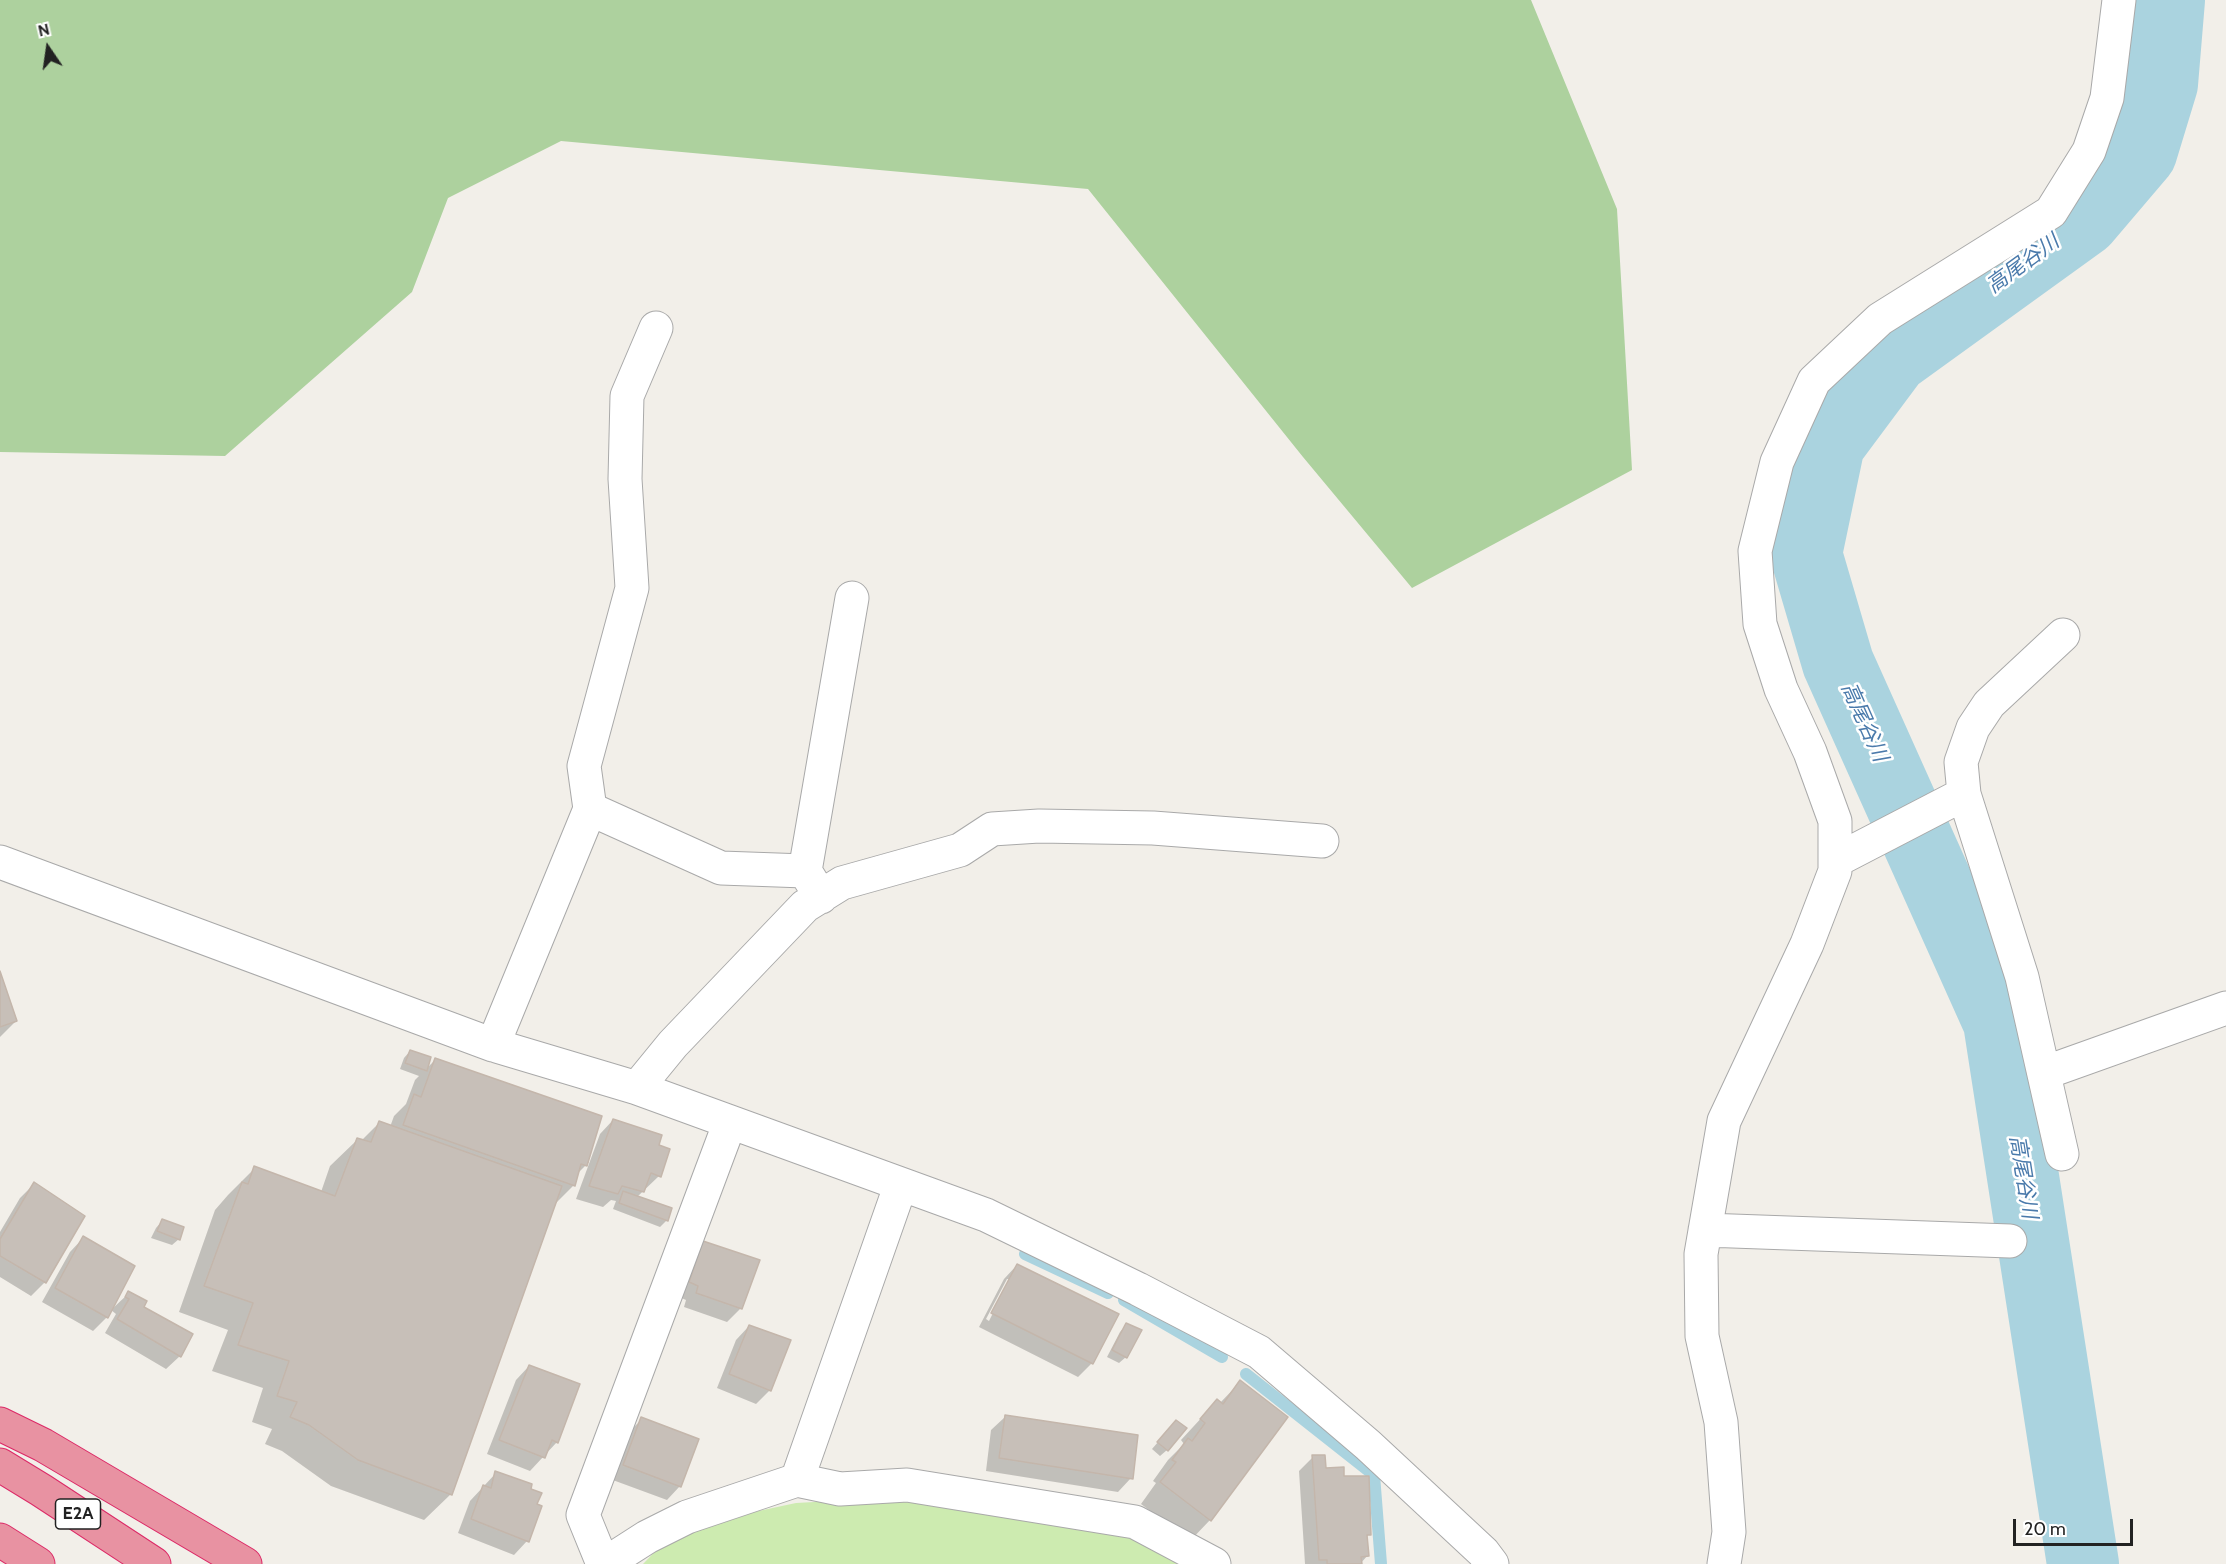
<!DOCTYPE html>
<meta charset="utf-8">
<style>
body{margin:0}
#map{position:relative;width:2226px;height:1564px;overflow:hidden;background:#f2efe9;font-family:Cabin,sans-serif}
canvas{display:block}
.north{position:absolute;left:18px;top:18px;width:60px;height:60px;-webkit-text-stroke:4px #fff;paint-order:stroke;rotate:347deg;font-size:16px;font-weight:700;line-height:24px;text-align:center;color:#222}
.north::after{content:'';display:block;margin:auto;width:21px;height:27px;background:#222;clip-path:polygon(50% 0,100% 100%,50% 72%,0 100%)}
.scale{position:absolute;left:2013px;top:1519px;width:120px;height:27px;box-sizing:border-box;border:3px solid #222;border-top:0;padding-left:8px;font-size:18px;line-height:21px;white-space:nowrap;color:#222;-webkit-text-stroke:4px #fff;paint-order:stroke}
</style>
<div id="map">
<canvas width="2226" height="1564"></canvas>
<div class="north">N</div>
<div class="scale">20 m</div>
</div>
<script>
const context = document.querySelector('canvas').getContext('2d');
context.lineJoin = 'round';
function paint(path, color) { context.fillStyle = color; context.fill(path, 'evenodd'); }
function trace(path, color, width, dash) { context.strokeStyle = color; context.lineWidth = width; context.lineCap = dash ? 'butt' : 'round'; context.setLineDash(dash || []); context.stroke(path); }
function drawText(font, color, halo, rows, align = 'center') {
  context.font = font + ' Cabin,"Noto Sans JP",sans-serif'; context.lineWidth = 5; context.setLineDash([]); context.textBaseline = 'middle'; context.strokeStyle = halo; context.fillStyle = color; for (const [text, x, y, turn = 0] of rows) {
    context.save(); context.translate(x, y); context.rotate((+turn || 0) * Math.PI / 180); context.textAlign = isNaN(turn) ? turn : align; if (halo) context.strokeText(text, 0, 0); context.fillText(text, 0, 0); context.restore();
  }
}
paint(new Path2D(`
 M869,1499H910L1132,1538L1184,1564H643L670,1536L735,1516L796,1503Z`), '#cdebb0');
paint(new Path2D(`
 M0,0H1531L1617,209L1632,470L1412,588L1303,457L1088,189L561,141L448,198L412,292L225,456L0,452Z`), '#add19e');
paint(new Path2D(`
 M0,975L16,1021L0,1037Z
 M410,1051L425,1070L436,1059L589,1162L577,1174L574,1185L553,1206L451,1494L424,1520L331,1486L282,1451L265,1444L272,1429L252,1422L263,1388L212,1371L228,1330L179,1312L215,1210L228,1195L255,1168L321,1192L330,1166L357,1140L361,1141L379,1123L390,1127L394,1116L406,1104L415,1080L419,1076L400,1069L404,1058Z
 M613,1120L657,1146L659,1176L637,1197L667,1220L660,1227L613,1209L616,1201L611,1200L603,1207L576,1199L600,1134Z
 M34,1184L45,1282L31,1296L0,1277V1232L20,1198Z
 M162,1221L179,1239L172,1245L151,1238L156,1228Z
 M83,1238L107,1317L93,1331L42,1302L70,1252Z
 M703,1243L741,1308L727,1322L684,1307L686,1300L677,1296L690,1256Z
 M1017,1265L1117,1315L1091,1364L1078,1377L979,1327L1004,1279ZM1007,1279H1010L989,1321L986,1319Z
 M129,1293L180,1356L166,1369L105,1333L116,1314L111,1310Z
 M1126,1325V1357L1119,1363L1107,1357L1120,1332Z
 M749,1326L770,1390L756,1404L717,1388L736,1340Z
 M529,1366L557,1442L530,1471L487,1454L516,1380Z
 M1240,1382L1286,1417L1210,1520L1190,1541L1141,1504L1156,1483L1153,1481L1168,1460L1184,1444L1181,1440L1217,1401L1220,1403Z
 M1005,1417L1131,1478L1118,1492L986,1471L991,1430Z
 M642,1419L680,1486L667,1500L610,1479L628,1433Z
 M1170,1428L1167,1450L1160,1456L1152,1449Z
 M1313,1457L1325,1470L1343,1477L1369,1534L1366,1538L1368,1555L1360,1564H1305L1299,1471Z
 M496,1473L529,1490L535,1505L527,1541L514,1555L458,1533L470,1501Z`), '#0003');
trace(new Path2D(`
 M1025,1254L1108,1293
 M1124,1300L1222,1357
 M1246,1374L1374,1475L1381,1564`), '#aad3df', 12);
trace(new Path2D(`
 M2083,1564L1999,1022L1838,663L1806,554L1829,444L1893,358L2084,220L2141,153L2162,84L2169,0`), '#aad3df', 72);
const building = new Path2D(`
 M0,971L17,1021L0,1027Z
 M410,1050L431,1057L427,1071L405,1063Z
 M435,1058L602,1116L587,1166L581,1164L575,1186L403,1125L414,1094L421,1097Z
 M613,1119L662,1135L659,1145L670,1149L661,1177L651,1173L644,1192L622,1186L618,1194L589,1186Z
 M379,1121L562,1186L452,1495L358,1460L309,1425L290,1417L297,1402L277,1396L289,1361L238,1345L253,1303L204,1286L242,1182L248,1184L254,1166L335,1196L357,1138L371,1142Z
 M34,1182L85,1216L46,1283L0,1256V1239Z
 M623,1191L672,1208L668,1221L619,1203Z
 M162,1219L184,1227L180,1240L157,1231Z
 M83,1236L135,1266L108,1318L55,1288Z
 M703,1241L760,1260L742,1309L696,1293L698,1286L689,1282Z
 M1017,1264L1119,1314L1093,1364L991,1313Z
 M128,1291L147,1301L144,1307L193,1334L181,1357L117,1319L129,1299L125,1297Z
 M1126,1323L1142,1330L1127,1358L1112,1350Z
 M749,1325L791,1340L771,1391L729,1374Z
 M529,1365L580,1384L558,1443L552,1440L545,1458L499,1440Z
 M1240,1380L1288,1417L1211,1521L1160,1482L1176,1462L1172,1460L1188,1438L1192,1441L1205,1423L1200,1419L1217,1399L1223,1404Z
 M1005,1415L1138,1435L1133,1479L999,1458Z
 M641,1417L699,1439L681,1487L623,1465Z
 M1176,1420L1187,1428L1168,1451L1157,1442Z
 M1312,1455H1325L1326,1468L1344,1467V1476H1369L1371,1535H1367L1369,1556L1361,1557L1362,1564H1327V1560H1319Z
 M495,1471L532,1484L531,1489L542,1493L537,1504L542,1506L529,1542L471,1519L483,1485L491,1488Z`);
paint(building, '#c7bfb8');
trace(building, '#c4b6ab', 1.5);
const minor = new Path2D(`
 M590,809L721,868L805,871
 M1835,861L1964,794
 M0,862L493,1045L637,1088L986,1215L1138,1289L1259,1352L1368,1445L1483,1552L1492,1564
 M821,897L805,871L852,598
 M493,1045L590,809L584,766L632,588L625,479L627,396L656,328
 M2044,1073L2226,1008
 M637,1088L673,1044L805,906L842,883L960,850L992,829L1039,826L1153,828L1322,841
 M2062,1154L2022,977L1964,794L1961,762L1973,728L1989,704L2063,635
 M1705,1230L2010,1241
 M797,1480L901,1184
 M603,1564L583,1515L730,1122
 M605,1564L647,1537L687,1517L797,1480L840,1489L907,1485L1135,1522L1214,1564
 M1724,1564L1729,1532L1721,1422L1702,1336L1701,1254L1724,1121L1807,944L1835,871V821L1810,752L1781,689L1760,624L1755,551L1777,462L1814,381L1880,319L2051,212L2089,151L2107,98L2119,0`);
const highway = new Path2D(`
 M0,1424L43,1445L245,1564
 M0,1465L41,1490L154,1564
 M0,1540L38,1564`);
trace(minor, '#a9a9a9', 35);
trace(highway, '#dc2a67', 35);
trace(minor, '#fff', 33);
trace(highway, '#e892a2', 33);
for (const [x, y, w] of [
 [78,1514,45]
]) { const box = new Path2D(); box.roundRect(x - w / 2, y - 15, w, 30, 4.5); context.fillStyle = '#fff'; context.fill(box); trace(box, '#222', 1.5); }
drawText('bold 18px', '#222', null, [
 ["E2A",78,1514]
]);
drawText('italic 21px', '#4a7aab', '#fff', [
 ["高尾谷川",2023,264,-36],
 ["高尾谷川",1864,722,66],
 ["高尾谷川",2023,1177,81]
]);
</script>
